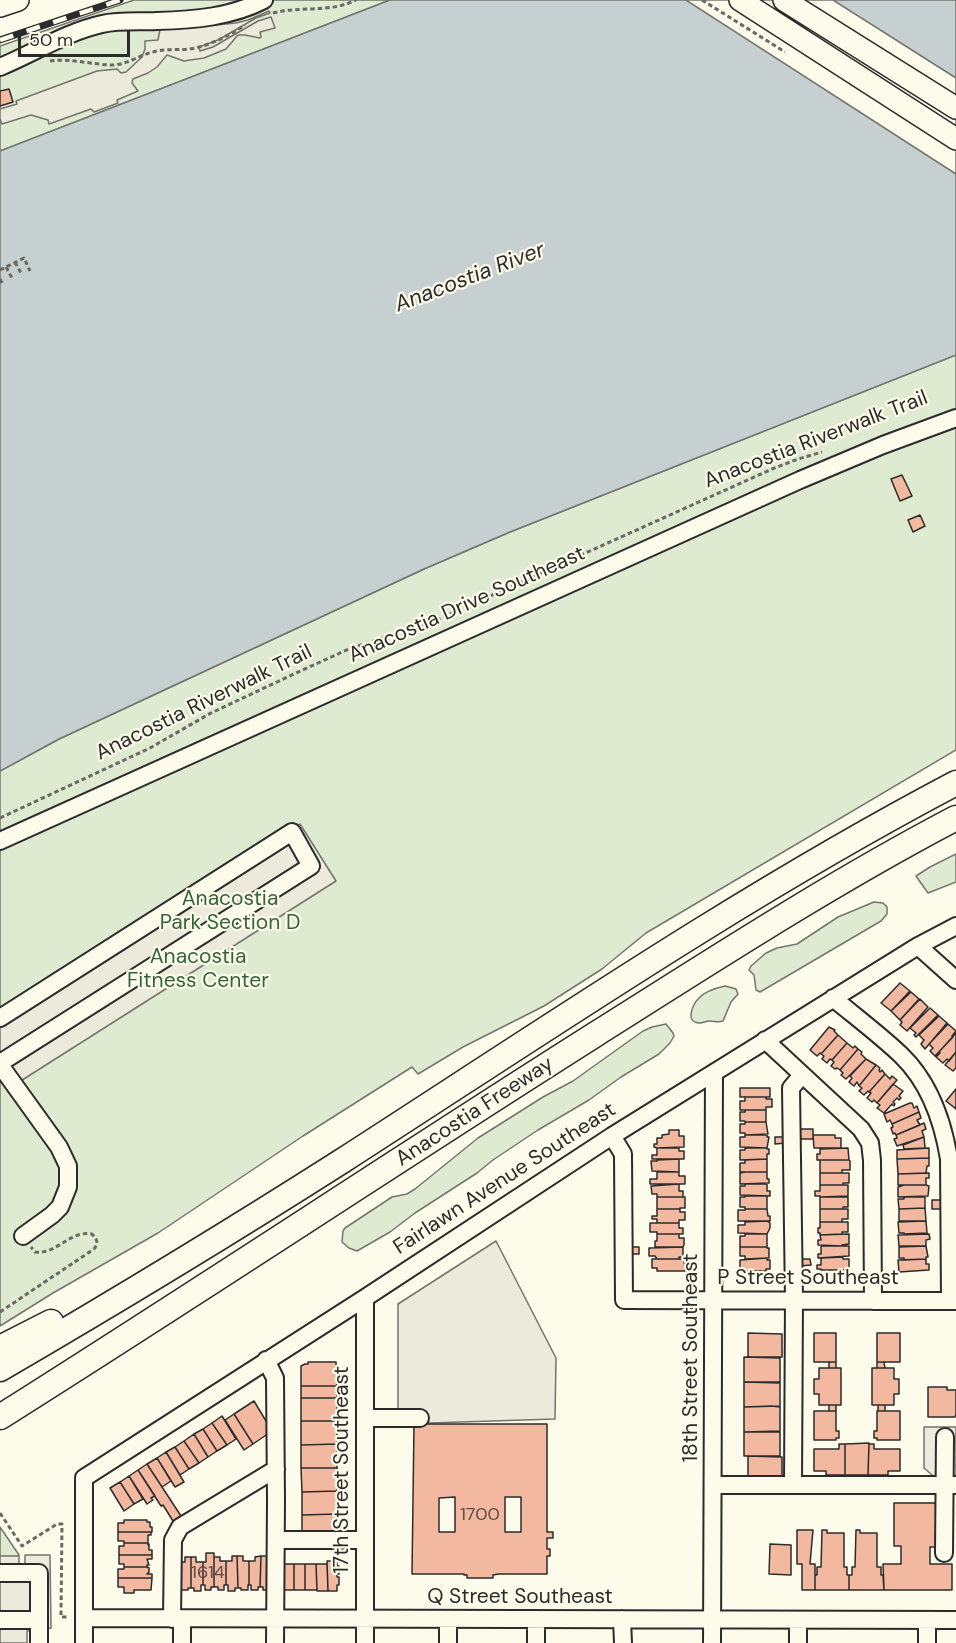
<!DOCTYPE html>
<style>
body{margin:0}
#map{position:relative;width:956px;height:1643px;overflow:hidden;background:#fdfbea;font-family:"DM Sans",sans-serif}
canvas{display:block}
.scale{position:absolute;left:18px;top:30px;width:112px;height:27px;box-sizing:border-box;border:3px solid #2b2b2b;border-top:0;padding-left:8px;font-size:18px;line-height:21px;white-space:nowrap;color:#2b2b2b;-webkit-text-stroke:4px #fdfbea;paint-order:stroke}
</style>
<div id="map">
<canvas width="956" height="1643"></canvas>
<div class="scale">50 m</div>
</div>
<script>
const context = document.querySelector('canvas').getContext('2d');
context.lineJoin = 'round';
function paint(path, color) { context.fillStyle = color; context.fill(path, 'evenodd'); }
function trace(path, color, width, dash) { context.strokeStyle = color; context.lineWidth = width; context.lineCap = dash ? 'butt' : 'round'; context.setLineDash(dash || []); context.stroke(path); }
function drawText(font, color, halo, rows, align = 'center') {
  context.font = font + ' "DM Sans",sans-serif'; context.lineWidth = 4.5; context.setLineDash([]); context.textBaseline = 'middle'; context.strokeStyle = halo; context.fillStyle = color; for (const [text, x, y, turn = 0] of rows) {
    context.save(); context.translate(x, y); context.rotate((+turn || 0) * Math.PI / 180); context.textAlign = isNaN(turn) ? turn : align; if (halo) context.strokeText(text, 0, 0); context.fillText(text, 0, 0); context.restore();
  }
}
const green = new Path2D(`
 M134,0H390L0,151V46Z
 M956,355V750L646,933L602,969L544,1006L463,1047L418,1074L412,1067L303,1136L158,1233L53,1293L0,1326V771L59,739L424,569L510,532Z
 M956,854V882L928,893L916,876L930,867Z
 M874,902L883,903L887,907V914L881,921L760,992L756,990L754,975L749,970L751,966L766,953L777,948L797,944L838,917Z
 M725,986L736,989L738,994L731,1002L723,1021C717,1023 715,1021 709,1021C706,1021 703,1023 700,1023C684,1023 693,1004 699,998C705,991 716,988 725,986Z
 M666,1024L673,1033L674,1036L670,1043L659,1054L621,1077L589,1100L538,1130L493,1160L477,1173L415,1213L390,1232L357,1251L349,1248L342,1242L343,1231L345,1228L392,1197L407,1194L415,1189L478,1138L543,1097L573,1081L643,1031L652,1027Z
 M0,1527L19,1555L17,1557H0Z`);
paint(green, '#deebd1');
trace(green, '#74746e', 1.5);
const parking = new Path2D(`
 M269,11L270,13L256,18L218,40L199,47L200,51L213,47L258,21L271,17L275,28L260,32L261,37L260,38L245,35H238L226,49L204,58L184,61L167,55L157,67L148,73L133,79L132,83L138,91L117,100L118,103L94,112L91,109L49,124L48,120L31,115L2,124L0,119V109L17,104L16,101L97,71L117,69L121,73L126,72L142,57L145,49V41L158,40L160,29L196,27L236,23L248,20Z
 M300,824L336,881L8,1089L0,1077V1009Z
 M496,1241L556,1358L555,1419L398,1424V1304Z
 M924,1427H956V1484L939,1481L924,1468Z
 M25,1555H50L51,1628L27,1631V1643H0V1556H19V1568L25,1567Z`);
paint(parking, '#eceadb');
trace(parking, '#74746e', 1.5);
const water = new Path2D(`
 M390,0H956V355L510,532L424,569L59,739L0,771V151Z`);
paint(water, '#c7d0d0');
trace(water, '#74746e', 1.5);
const pier = new Path2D(`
 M686,0H833L956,78V174Z`);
paint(pier, '#fdfbea');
trace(pier, '#74746e', 1.5);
const building = new Path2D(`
 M9,89L13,102L0,106V91Z
 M902,475L912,496L900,501L891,479Z
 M920,515L925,526L913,532L908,520Z
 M900,983L910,991L891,1011L881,1003Z
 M911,992L919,999L900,1020L891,1011Z
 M920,999L928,1007L907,1031L900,1025L902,1022L900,1020Z
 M930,1008L938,1015L916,1037L914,1035L916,1033L910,1028Z
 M939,1016L947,1023L925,1049L921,1044L924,1040L919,1035Z
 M948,1024L956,1031L952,1036L953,1037L935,1056L930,1051L933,1048L929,1044Z
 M829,1027L835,1030L834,1031L838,1035L821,1054L820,1053L817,1056L810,1050Z
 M956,1033V1052L949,1061L947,1059L943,1063L936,1057L940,1053L939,1052Z
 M838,1035L847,1043L832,1060L830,1059L827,1063L822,1059L824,1056L821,1054Z
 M847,1043L853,1048L855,1046L858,1049L840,1070L837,1068L835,1069L831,1066L834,1062L832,1060Z
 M858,1049L862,1052L861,1054L866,1059L846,1079L841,1075L843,1073L840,1070Z
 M956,1052V1068L953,1071L945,1065Z
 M866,1059L876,1065L859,1086L857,1082L854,1086L849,1082L852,1078L850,1076Z
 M876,1065L880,1068L879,1070L880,1072L882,1070L885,1074L869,1092L868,1091L864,1095L859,1091L862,1088L859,1086Z
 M885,1074L890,1079L892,1076L897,1080L877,1103L874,1100L872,1102L867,1098L871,1093L869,1092Z
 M893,1084L903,1091L899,1096L901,1098L899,1100L897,1098L893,1102L895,1104L894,1106L892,1104L884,1113L877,1108L880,1105L877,1103Z
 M740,1088H770V1097H740Z
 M956,1089V1109L946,1101Z
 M745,1097H766V1099H772V1107H766V1110H740V1101H745Z
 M910,1103H912L914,1108L917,1106L919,1112L892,1124L890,1120L887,1122L884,1114Z
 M745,1110H766V1122H745V1121H740V1112H745Z
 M919,1112L921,1118L917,1120L920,1125L896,1135L895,1133L893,1134L891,1128L893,1127L892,1124Z
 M745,1122H766L768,1134L745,1135V1133H740V1124H745Z
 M924,1123L926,1129L922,1131L924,1137L897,1146L894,1139L897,1138L896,1135Z
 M799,1129H813V1139H799Z
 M669,1130H679V1136H684V1147L657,1148L654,1147V1144H657V1138H662V1135L669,1134Z
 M745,1135H767V1137H769L767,1148L740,1147V1137H745Z
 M813,1135H835V1138H841V1148H814Z
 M775,1137H786V1143L775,1144Z
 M924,1137L925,1148L904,1149L903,1145Z
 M657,1148H679V1151H684V1159H652V1155H657Z
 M745,1148H767V1149H769V1154H767V1159L740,1160V1150H745Z
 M848,1148L849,1160H817V1154H820V1149Z
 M929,1148V1158L897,1159V1150Z
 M929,1158V1166H927L926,1173L898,1174L897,1159Z
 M679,1159V1172L652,1171L651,1161H657V1160Z
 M767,1159V1172H740V1163H745V1160Z
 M820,1160H849L850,1161V1170H842V1173H820Z
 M657,1172H679V1176H685V1184H650V1179H657Z
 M745,1172H767V1179H769V1183L740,1184V1173Z
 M820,1173H849V1183H843V1185H820Z
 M929,1173V1178H926V1185H898V1174Z
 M679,1184V1191H683V1197H657V1194H652L651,1186Z
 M745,1184H767V1191H770V1196L740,1195V1186H745Z
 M820,1185H848V1196L820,1197V1196H815V1191H820Z
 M904,1185H926L929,1186L928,1196L898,1197V1187Z
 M745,1196H767V1209H745V1207H740V1197H745Z
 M657,1197H685V1208H680V1209H657Z
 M820,1197H848V1207H843V1209H820Z
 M904,1197H925V1208L899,1209L898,1199H904Z
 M932,1200H945V1209H932Z
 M925,1208L926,1221H899V1209Z
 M657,1209H680V1212H685V1220H679V1223H657V1219H652V1216H657Z
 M745,1209H767L768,1216H770V1221H738V1210H745Z
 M820,1209H848V1219H842V1222H820Z
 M767,1221L770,1223V1228L767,1234L738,1233V1225H745V1222Z
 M926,1221L927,1233L904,1234V1233H899L898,1222Z
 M820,1222H848V1232H842V1234L820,1235V1233H818V1228H820Z
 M650,1223H679V1228H683V1234H657V1232H650Z
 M657,1234H679V1238H684V1245L683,1247H655V1241H657Z
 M745,1234H767V1247H740V1236H745Z
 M849,1234V1244L842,1245V1246L818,1245V1240H821L820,1235Z
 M929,1234L930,1239L926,1240V1246H899L898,1235Z
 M821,1246H849V1256L818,1258V1254H821Z
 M926,1246L928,1257H926V1259L904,1260V1258H899V1247Z
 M630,1247H639V1254H631Z
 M683,1247V1257H679V1259H657L655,1256H649V1248Z
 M740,1247H767V1248H769V1258L745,1259V1256H740Z
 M843,1257V1259H849V1270H821V1269H817V1265H821V1258Z
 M767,1258V1260H770V1269H766V1271H745V1270H740V1260Z
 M652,1259H684L685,1271H657V1268H652Z
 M800,1259H810L811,1265L800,1266Z
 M926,1259V1264H929V1270L899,1272L898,1260Z
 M748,1333L782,1334V1357H748Z
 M814,1333H836V1362H814Z
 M877,1333H900V1362H877Z
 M744,1357L780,1358V1382H744Z
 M308,1362H336L337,1386H301V1366L305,1364H308Z
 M829,1362H836V1368H829Z
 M877,1362H884L885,1368H877Z
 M819,1368H841V1405H819V1394H814V1379H819Z
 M872,1368H894V1379H899V1394H894V1405H872Z
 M744,1382L780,1383V1406L744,1407Z
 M301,1386H337V1398H301Z
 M928,1387H947V1390H956V1414L955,1417H928Z
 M301,1398H337V1421H301Z
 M254,1401L272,1431L253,1444L234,1414Z
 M829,1405H836V1411H829Z
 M878,1405H885V1411H878Z
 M772,1406L780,1407V1431L744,1432V1407Z
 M814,1411H836V1431H839V1438H836V1440H814Z
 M877,1411H900V1440H877V1438H874V1431H877Z
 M234,1414L253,1444L244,1450L225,1420Z
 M222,1416L236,1439L227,1445L212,1423Z
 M301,1421H337V1444L301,1445Z
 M212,1423L227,1445L217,1451L203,1429Z
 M414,1424H547V1532H553V1538H547V1549H550V1556H547V1574H499L493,1575V1578H467V1575H464V1574H412ZM455,1497V1532H439V1498ZM505,1497H521V1532H505Z
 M203,1429L217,1451L208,1457L194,1434Z
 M744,1432H780V1456H744Z
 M194,1434L208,1457L199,1463L184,1441Z
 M184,1441L199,1463L189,1469L175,1447Z
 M869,1443L868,1475H845V1444Z
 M337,1444V1468H301V1445Z
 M839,1444H845V1475H826V1471H814V1449H839Z
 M869,1444H874V1449H900V1471H888V1475H868Z
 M175,1447L189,1469L180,1475L166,1452Z
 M166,1452L184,1482L175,1487L157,1458Z
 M748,1456L782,1457V1481H748Z
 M157,1458L171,1481L162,1487L147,1464Z
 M147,1464L181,1516L173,1521L163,1505L161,1506L138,1470Z
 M301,1468H337V1491L302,1492Z
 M138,1470L155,1496L151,1498L153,1500L147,1504L129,1476Z
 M129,1476L143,1499L134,1504L120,1482Z
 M120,1482L134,1504L124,1511L110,1488Z
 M337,1491V1514L302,1515V1492Z
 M894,1503H936V1547H930V1564H952V1590H884L883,1564H901V1546H894Z
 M337,1514V1538L302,1537V1515Z
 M124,1520H147V1522H150V1527H152V1532H118V1523H124Z
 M797,1530H813L810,1564H815V1590H802V1564H797Z
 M822,1530H827V1533H844V1567H847V1575H849V1590H815V1575H817V1567H821Z
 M856,1530H860V1533H877V1567H881V1575H883L884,1590H849V1575H852V1567H855Z
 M118,1532H151V1535H148V1543H124V1541H118Z
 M124,1543H148V1545L149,1544V1550H152V1555H119V1546H124Z
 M770,1544L791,1545V1575L769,1574Z
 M206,1553H214V1587H211V1590H205V1585H203V1562H206Z
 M119,1555H152V1559H147L149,1565H147V1567H124V1564H119Z
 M232,1556H237L238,1588H235V1591H228V1585H226V1561H232Z
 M237,1556H243V1561H249V1585H248V1590H241V1588H238Z
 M261,1556L260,1587H258V1590H251V1585H249V1561H255V1557Z
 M261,1556H267V1562H272L270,1590H263V1587H260Z
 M185,1557H191V1588H188V1590H181V1585H179V1562H185Z
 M191,1557H196V1562H203V1585H201V1591H194V1588H191Z
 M214,1557H220V1561H226V1585H224V1590H218V1587H214Z
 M327,1561H337V1566H339V1574H337V1577H339V1585H337V1591H328Z
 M284,1564H294V1590H284Z
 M294,1564H305V1590H294Z
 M305,1564H316L317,1590H305Z
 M316,1564H327L328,1591H317Z
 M124,1567H147L149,1568V1572L147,1574H152V1578H118V1569H124Z
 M118,1578H152L151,1590H134V1593H124V1587H118Z`);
paint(building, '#f2b8a0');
trace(building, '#2b2b2b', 1.5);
const minor = new Path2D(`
 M0,67C34,53 66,32 102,24C120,20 138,22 157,21C194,20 231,17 264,0
 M0,841L800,480L883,445L956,418
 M918,946L956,980
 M833,998C856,1017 880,1035 901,1055C929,1082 943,1122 949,1159L950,1301
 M0,1018L292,832L311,866L0,1063
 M765,1040L861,1129L870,1143L872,1160L873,1301
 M0,1065L59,1147L68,1166V1187L60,1207L52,1215L23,1236
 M612,1136L623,1154L624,1300L956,1301
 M365,1298V1643
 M266,1360L275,1378L276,1500L275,1643
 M365,1418H420
 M713,1485H956
 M793,1485L794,1300L791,1088L802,1075
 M276,1540H365
 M944,1553L945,1437
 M0,1573H39V1643
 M84,1618L956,1620
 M172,1619L173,1540L180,1527L276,1469
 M182,1619V1643
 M536,1619V1643
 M622,1619L623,1643
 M0,1620H39
 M798,1620V1643
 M927,1620V1643
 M84,1643V1478L365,1298L612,1136L918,946L956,926
 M448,1643V1619
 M712,1643L714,1073`);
const major = new Path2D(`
 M740,0L956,139
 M784,0L956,108
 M0,6L18,0`);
const highway = new Path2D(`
 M0,1348L51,1322
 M0,1369C115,1302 229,1233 342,1161C544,1031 743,895 956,783
 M0,1417C200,1291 397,1160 596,1034C715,959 832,883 956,818`);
trace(minor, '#2b2b2b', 20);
trace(major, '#2b2b2b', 24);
trace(highway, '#2b2b2b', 27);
trace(new Path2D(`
 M702,0L785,52
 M273,13C299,6 331,13 356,0
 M50,61C71,58 93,65 114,65C128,64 140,55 153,52C166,48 181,51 195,48C213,44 230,35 245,25
 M15,262L22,275
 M6,267L13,280
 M0,270L24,258L30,271
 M0,279L3,285
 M0,818L150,748L211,713L296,673L351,648L428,624L772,469L798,459L822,452
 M0,1312L94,1249C99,1242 97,1240 92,1234C69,1230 57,1255 35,1252L31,1247
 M0,1513L22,1546L57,1524H62L61,1617H69`), '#6a6964', 3, [4.5, 3]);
trace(minor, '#fdfbea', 16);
trace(major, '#fdfbea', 21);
trace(highway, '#fdfbea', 24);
const rail = new Path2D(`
 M0,40L120,0`);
trace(rail, '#2b2b2b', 7);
trace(rail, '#fdfbea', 4.5, [14]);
drawText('18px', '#5d4e48', null, [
 ["1700",480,1515],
 ["1614",208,1573]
]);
drawText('21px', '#2b2b2b', '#fdfbea', [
 ["Anacostia Riverwalk Trail",816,440,-21],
 ["Anacostia Drive Southeast",467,605,-24],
 ["Anacostia Riverwalk Trail",204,703,-26],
 ["Anacostia Freeway",475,1112,-33],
 ["Fairlawn Avenue Southeast",505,1179,-33],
 ["P Street Southeast",808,1278],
 ["18th Street Southeast",691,1358,-90],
 ["17th Street Southeast",342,1470,-90],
 ["Q Street Southeast",520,1597]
]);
drawText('21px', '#34623c', '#fdfbea', [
 ["Anacostia",230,899],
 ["Park Section D",230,923],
 ["Anacostia",198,957],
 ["Fitness Center",198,981]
]);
drawText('italic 22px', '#2b2b2b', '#fdfbea', [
 ["Anacostia River",470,278,-21]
]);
</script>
